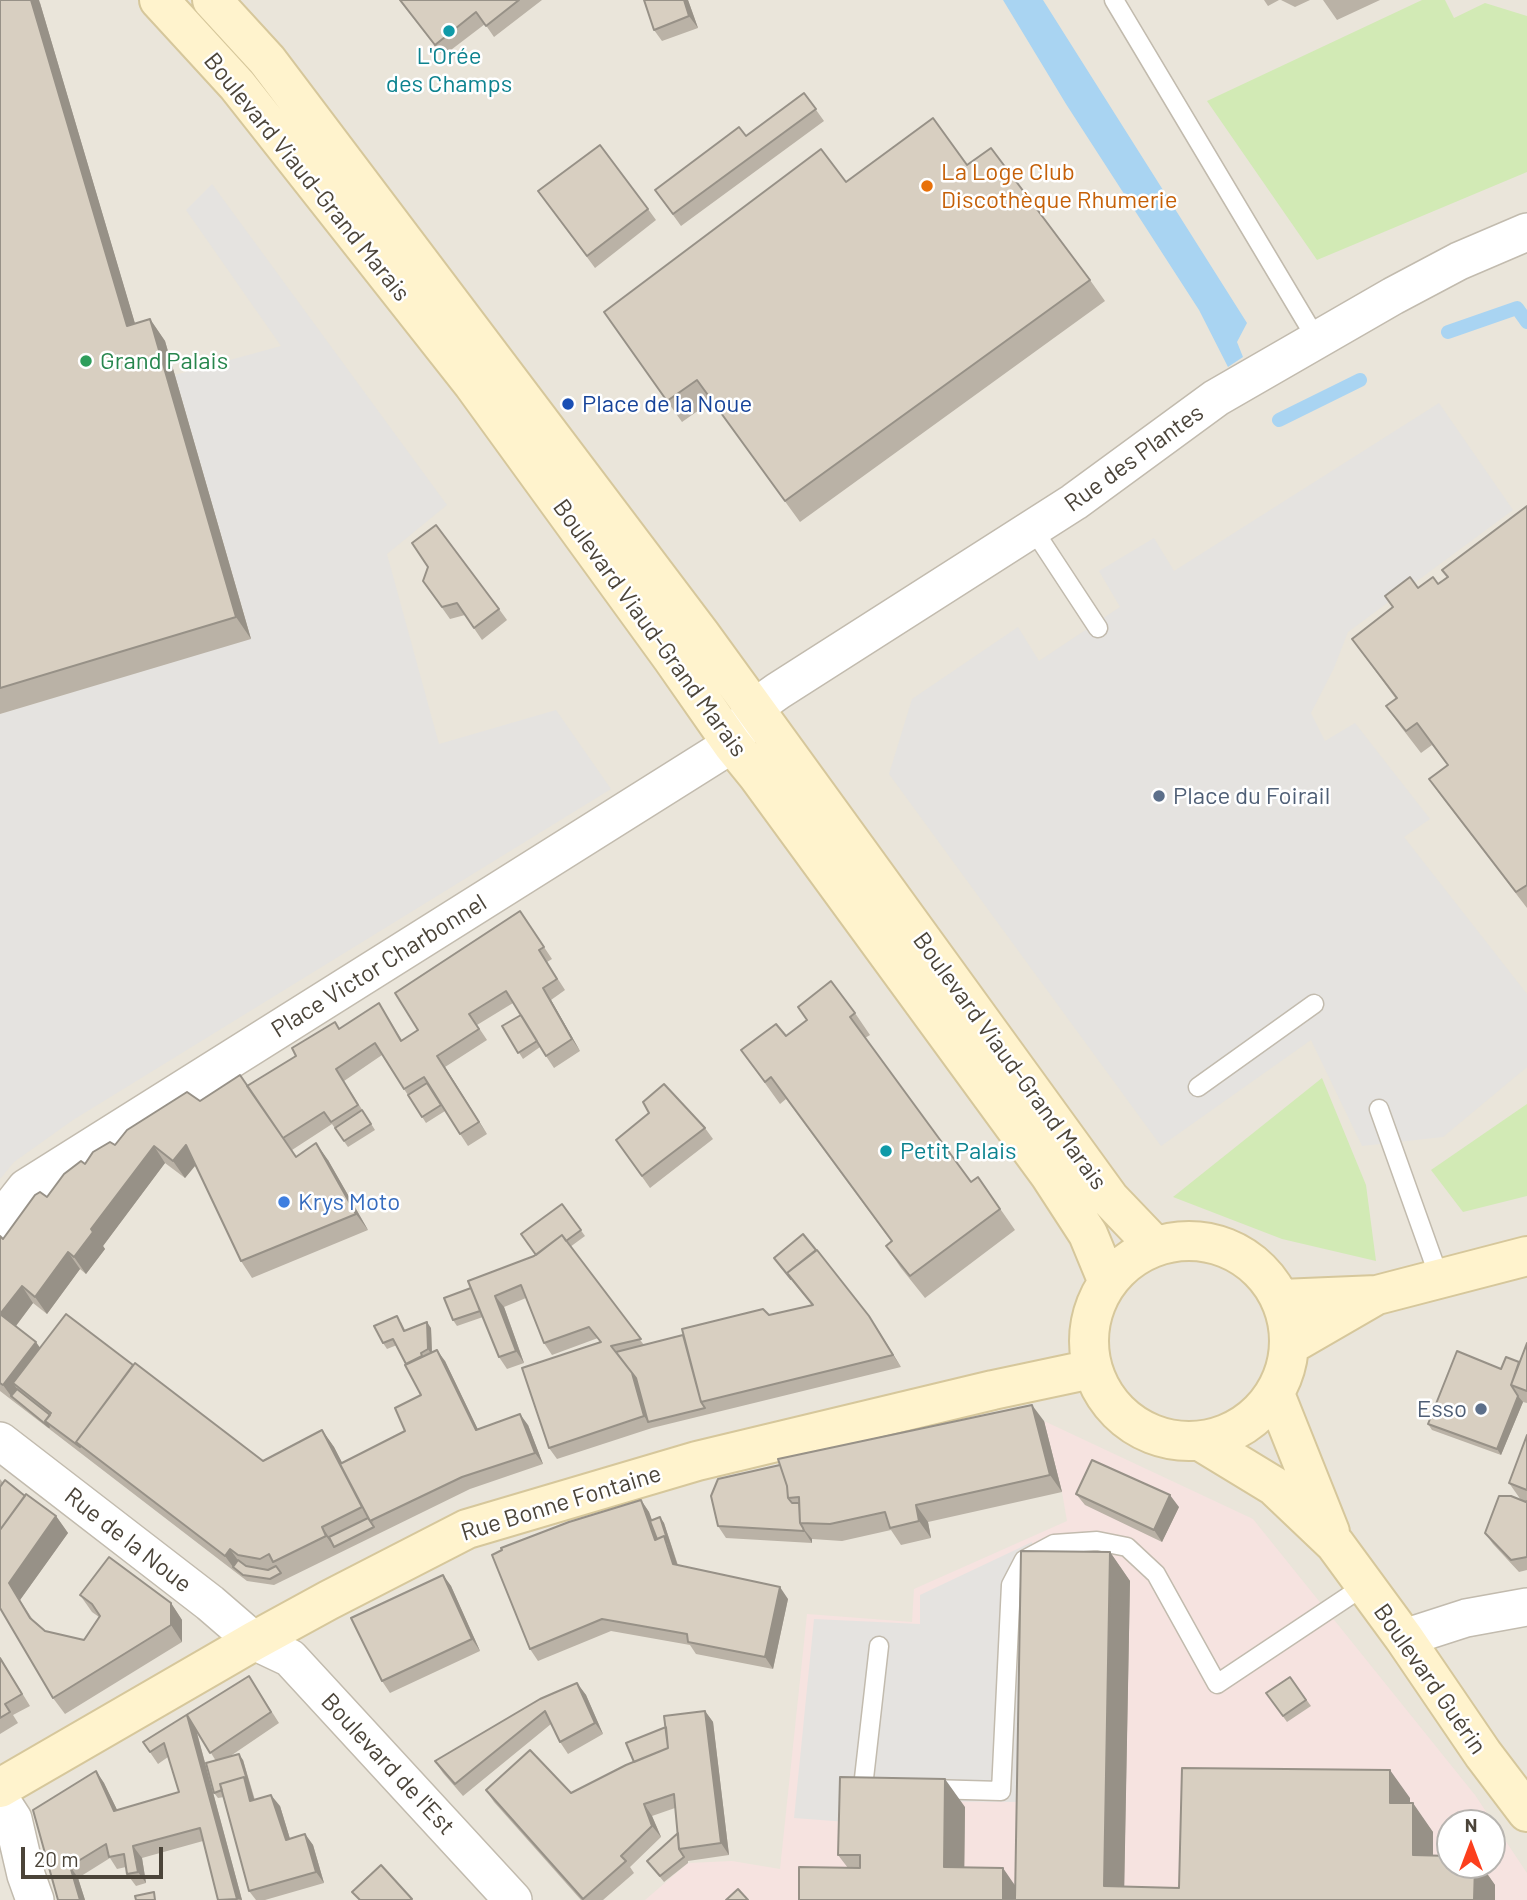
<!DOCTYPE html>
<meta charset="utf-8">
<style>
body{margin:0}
#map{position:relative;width:1527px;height:1900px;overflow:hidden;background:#f6f3ec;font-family:Barlow,sans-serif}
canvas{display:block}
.north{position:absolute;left:1436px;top:1809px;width:70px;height:70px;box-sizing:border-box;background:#fff;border:2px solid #b7b4b0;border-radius:50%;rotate:0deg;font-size:19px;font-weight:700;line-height:28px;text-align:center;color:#4b4439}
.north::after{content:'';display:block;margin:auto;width:24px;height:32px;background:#fc3f1d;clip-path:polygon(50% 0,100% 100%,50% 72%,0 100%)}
.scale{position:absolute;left:21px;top:1847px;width:142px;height:32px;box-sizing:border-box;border:4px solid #4b4439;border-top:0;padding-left:9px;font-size:21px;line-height:24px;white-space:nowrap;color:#4b4439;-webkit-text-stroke:5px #fff;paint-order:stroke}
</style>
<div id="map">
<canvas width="1527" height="1900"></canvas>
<div class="north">N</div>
<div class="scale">20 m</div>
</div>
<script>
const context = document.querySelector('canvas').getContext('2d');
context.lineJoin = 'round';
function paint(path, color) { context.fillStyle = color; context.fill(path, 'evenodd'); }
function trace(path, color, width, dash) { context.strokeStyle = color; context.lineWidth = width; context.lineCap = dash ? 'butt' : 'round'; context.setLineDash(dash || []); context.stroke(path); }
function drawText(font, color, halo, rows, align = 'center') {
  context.font = font + ' Barlow,sans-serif'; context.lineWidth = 5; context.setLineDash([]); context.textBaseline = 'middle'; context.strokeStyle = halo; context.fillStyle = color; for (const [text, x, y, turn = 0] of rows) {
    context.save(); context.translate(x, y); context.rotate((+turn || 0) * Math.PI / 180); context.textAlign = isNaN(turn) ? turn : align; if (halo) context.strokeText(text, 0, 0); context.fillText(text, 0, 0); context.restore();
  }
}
paint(new Path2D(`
 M0,0H1527V1900H0ZM1450,1823H1492V1865H1450Z`), '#eae5da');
paint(new Path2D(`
 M1044,1421L1253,1519L1475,1795L1527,1873V1900H645L688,1863L732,1861L780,1869L807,1614L912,1622L914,1589L1067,1521L1062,1492ZM1450,1823H1492V1865H1450Z`), '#f6e3e0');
paint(new Path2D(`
 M1422,0H1445L1454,18L1485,3L1527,16V172L1317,260L1207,101Z
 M1322,1078L1366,1185L1376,1261L1282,1239L1173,1197Z
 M1527,1104V1196L1463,1212L1431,1170Z`), '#d2eab5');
paint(new Path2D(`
 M212,184L447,505L387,554L439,744L556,710L611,789L73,1120L14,1162L0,1179V714L251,638L175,375L281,346L186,210Z
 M1439,403L1513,510L1348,632L1334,668L1311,713L1325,741L1355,723L1430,819L1404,837L1527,994V1067L1443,1137L1362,1146L1311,1040L1161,1146L889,774L912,699L1018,627L1039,661L1120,607L1099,571L1154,538L1174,571Z
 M1032,1542L1029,1802L851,1801L847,1822L794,1818L814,1619L920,1624V1595Z`), '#e5e3e0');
paint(new Path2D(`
 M1003,0H1043L1247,323L1237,342L1243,357L1228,367L1199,310L1066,104Z`), '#a9d4f2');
trace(new Path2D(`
 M1448,332L1517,308L1527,322
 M1279,420L1360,380`), '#a9d4f2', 14);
const lane = new Path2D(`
 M1114,0L1317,340
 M1033,529L1098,628
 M1198,1087L1314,1004
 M1379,1109L1439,1277
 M878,1788L863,1787L879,1646
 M930,1789L1001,1791L1011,1585L1024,1560L1054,1544L1097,1541L1127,1547L1156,1574L1217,1684L1364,1586`);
const street = new Path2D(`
 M0,1221L26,1188L732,744L754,708L778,691L1074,502L1216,398L1393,296L1459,261L1527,232
 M0,1441L210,1603L254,1641L290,1658L513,1900
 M1404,1638L1466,1618L1527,1607
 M0,1799L13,1819L26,1875L35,1900`);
const secondary = new Path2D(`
 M159,0L237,85L473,384L672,658L732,744L758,776L1049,1174L1088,1234L1107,1280
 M212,0L267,60L701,635L1110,1199L1155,1246
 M1089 1341a100 100 0 1 1 200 0a100 100 0 1 1-200 0Z
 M1281,1299L1377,1295L1527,1256
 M1290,1345L1373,1297
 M1275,1394L1330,1532
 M1200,1441L1274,1486L1335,1544L1404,1638L1483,1754L1527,1812
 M0,1788L254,1641L329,1600L467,1529L697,1461L993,1390L1092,1369`);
trace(lane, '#c2bbae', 21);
trace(street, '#c2bbae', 40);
trace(secondary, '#d6c79b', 42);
trace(lane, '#fff', 18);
trace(street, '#fff', 37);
trace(secondary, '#fff3cd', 38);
paint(new Path2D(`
 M0,0L40,3L135,324L150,319L165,341L251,639L0,714Z
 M399,0H542L494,37L485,24L443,56Z
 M644,0H688L698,28L662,41L654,30Z
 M1264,0H1279L1268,6Z
 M1281,0H1310L1295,7Z
 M1323,0H1380L1337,20Z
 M804,93L824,121L681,226L655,190L746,136Z
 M967,165L1090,280L1105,301L800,522L712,401L682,422L604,312L846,182Z
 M538,191L648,209L656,220L595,268Z
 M1527,506V908L1444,800L1429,779L1448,766L1432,745L1421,753L1401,727L1386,706L1396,699L1352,639L1393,607L1385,596L1438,584L1447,577Z
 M423,581L499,609L507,620L482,640L465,615L450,619Z
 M520,911L552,959L547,962L565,990L551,1000L580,1051L554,1068L540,1047L523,1059L502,1026L521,1015L513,1003L477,1025L487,1040L445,1067L487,1134L468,1146L445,1111L426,1123L382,1055L344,1081L375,1130L348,1147L332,1124L292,1150L259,1102L296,1156L328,1160L368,1230L252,1278L241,1261L196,1165L185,1178L165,1163L103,1246L105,1249L86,1274L80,1269L47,1314L33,1303L16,1326L40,1348L133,1365L263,1461L322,1430L334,1447L342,1463L405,1431L421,1395L397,1345L387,1349L383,1343L401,1322L405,1330L431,1328L432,1352L445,1361L478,1430L528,1425L543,1464L470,1489L274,1585L247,1581L0,1391V1236L3,1239L47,1197L85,1164L115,1145L200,1101L247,1086L340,1029L379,1003L402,1040L418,1030Z
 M855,1013L870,1035L865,1038L971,1182L978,1177L1015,1230L925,1298L901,1268L886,1246L891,1241L786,1099L780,1104L741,1050L786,1036Z
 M649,1113L705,1128L713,1139L650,1188L616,1140Z
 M562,1204L585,1236L570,1247L644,1345L812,1305L778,1264L869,1316L901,1367L652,1428L557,1459L549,1448L601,1342L598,1338L552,1355L544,1343L526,1298L504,1307L524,1363L507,1369L499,1357L483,1317L457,1326L453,1320L471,1288L536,1255Z
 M1527,1343V1403L1523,1402L1501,1455L1432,1430L1428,1424L1501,1369L1519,1362Z
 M1044,1421L1062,1492L928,1522L931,1538L901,1545L891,1530L842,1541L812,1539V1543L726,1538L718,1526L711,1496Z
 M1527,1435V1570L1519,1572L1493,1544L1485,1533L1521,1500L1509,1483Z
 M0,1479L3,1483L25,1496L56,1516L68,1533L20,1600L33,1620L45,1631L84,1640L99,1617L92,1612L80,1595L171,1603L182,1620V1642L65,1714L53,1698L0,1608Z
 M1076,1494L1179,1507L1162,1542L1085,1505Z
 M641,1500L649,1512L652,1520L660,1517L664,1523L678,1565L788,1599L773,1669L696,1654L690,1645L611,1631L538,1661L530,1649Z
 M1110,1552L1130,1581L1124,1887L1179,1888L1410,1798V1803L1433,1832V1855L1450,1865H1481L1495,1885V1900H799L848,1868L838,1855L965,1807L964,1868L1015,1885Z
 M443,1575L451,1586L480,1651L390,1693L382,1681Z
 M0,1657L30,1706L13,1715L18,1723L0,1734Z
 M249,1676L279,1723L229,1757L243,1760L255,1800L280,1806L290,1839L305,1834L313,1845L324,1883L265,1900H256L249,1891L224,1797L218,1798L214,1793L216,1761L196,1729L242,1900H218L203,1841L142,1858L146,1883L136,1886L127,1874L126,1867L117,1869L110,1858L78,1878L85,1900H58L96,1771L104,1783L117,1810L179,1792L168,1757L158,1764L143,1742Z
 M1290,1677L1311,1706L1287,1722L1266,1693Z
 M577,1683L586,1695L603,1734L568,1754L560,1742L551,1724L463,1796L443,1773L435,1761Z
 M705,1711L713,1722L729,1855L688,1861V1863L664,1882L647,1861L678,1833L675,1808L652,1816L661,1837L630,1867L634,1873L603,1900H581L494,1802L486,1790L571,1793L634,1762Z`), '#bab2a6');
paint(new Path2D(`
 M31,0H39L40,3L142,347L127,326Z
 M684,0H688L698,28L689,16Z
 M150,319L165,341L251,639L236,617Z
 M543,988L551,1000L580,1051L572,1039Z
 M437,1056L445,1067L487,1134L479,1122Z
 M316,1143L328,1160L368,1230L356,1214Z
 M186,1145L198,1162L185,1178L173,1161Z
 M154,1146L165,1163L103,1246L105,1249L86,1274L74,1257L91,1229Z
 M68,1252L80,1269L47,1314L35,1297Z
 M22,1286L33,1303L12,1331L0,1314Z
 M495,1296L504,1307L524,1363L516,1351Z
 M869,1316L877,1328L901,1367L893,1355Z
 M427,1322L431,1328L432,1355L428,1349Z
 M36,1342L48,1359L13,1383L21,1394L11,1396L3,1385Z
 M437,1350L445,1361L484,1442L476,1430Z
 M632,1373L641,1384L648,1422L644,1416Z
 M1518,1396L1523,1402L1501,1455L1497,1449Z
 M1032,1405L1044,1421L1062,1492L1050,1475Z
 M520,1414L528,1425L543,1464L535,1453Z
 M322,1430L334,1447L374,1524L362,1507Z
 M1170,1495L1179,1507L1162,1542L1154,1530Z
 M641,1500L649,1512L661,1545L655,1540Z
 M916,1505L928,1522L931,1538L919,1521Z
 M56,1516L68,1533L20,1600L42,1634L9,1583Z
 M660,1517L664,1523L681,1576L673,1564Z
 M322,1527L333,1543L334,1547L326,1536Z
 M803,1528L812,1539V1543L804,1531Z
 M230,1549L242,1566L233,1567L225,1556Z
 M1110,1552L1130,1581L1124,1900L1104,1886Z
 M443,1575L451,1586L480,1651L472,1639Z
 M780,1587L788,1599L773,1669L765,1657Z
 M171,1603L182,1620V1642L171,1625Z
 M577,1683L586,1695L603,1734L595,1723Z
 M705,1711L713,1722L729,1855L721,1843Z
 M187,1715L195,1726L242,1900L237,1899Z
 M239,1754L243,1760L258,1813L250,1801Z
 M1390,1770L1410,1798V1832L1390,1803Z
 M96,1771L104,1783L123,1822L114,1811Z
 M945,1779L965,1807L964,1896L944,1867Z
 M271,1795L280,1806L294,1852L286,1840Z
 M1413,1803L1433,1832V1883L1413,1855Z
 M644,1804L652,1816L661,1837L652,1826Z
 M305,1834L313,1845L324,1883L316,1872Z
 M133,1846L142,1858L146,1883L138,1872Z
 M1475,1865H1481L1495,1885V1900H1474Z
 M70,1866L78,1878L85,1900H80Z
 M1003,1868L1023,1897V1900L1003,1899Z`), '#979187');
const building = new Path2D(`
 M0,0H31L127,326L150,319L236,617L0,688Z
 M400,0H519L486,26L476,12L435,45Z
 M644,0H684L689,16L654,30Z
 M804,93L816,109L673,214L655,190L739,127L746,136Z
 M933,118L967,165L991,148L1090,280L785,501L697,380L667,401L604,312L821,149L846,182Z
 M600,145L648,209L587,256L538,191Z
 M1527,506V885L1516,892L1429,779L1448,765L1417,723L1406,731L1386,706L1397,698L1352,639L1393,607L1385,596L1410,577L1418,588L1433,577L1438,584L1448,577L1442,570Z
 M436,525L499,609L474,628L457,603L442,607L423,581L428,567L412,543Z
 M520,911L544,947L539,950L557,979L543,988L572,1039L546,1056L506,991L469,1014L479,1029L437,1056L479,1122L460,1134L424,1077L404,1089L375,1043L336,1069L358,1105L331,1122L324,1112L283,1138L247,1086L296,1056L292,1048L335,1022L339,1029L379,1003L401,1041L418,1030L395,993Z
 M831,981L855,1013L850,1017L971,1182L978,1177L1000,1209L910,1276L886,1246L892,1241L771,1077L765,1082L741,1050L776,1024L786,1036L807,1020L798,1007Z
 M521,1015L537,1041L518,1053L502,1026Z
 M240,1075L296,1157L316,1143L356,1214L241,1261L186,1145L173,1161L154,1146L91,1229L93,1232L74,1257L68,1252L35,1297L22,1286L0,1314V1236L3,1239L35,1195L40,1192L47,1197L64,1174L81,1161L85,1164L93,1152L110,1142L115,1145L127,1130L187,1092L200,1101Z
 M427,1083L441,1105L422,1117L408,1095Z
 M664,1084L705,1128L642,1176L616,1140L649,1113L643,1102Z
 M362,1110L371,1124L344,1141L335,1128Z
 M562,1204L581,1230L566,1241L562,1235L536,1255L521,1234Z
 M803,1234L816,1250L787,1273L791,1279L774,1258Z
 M562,1235L641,1339L611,1346L632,1373L644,1416L549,1448L522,1368L601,1342L589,1327L544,1343L521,1285L495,1296L516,1351L499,1357L468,1281L534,1256Z
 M817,1250L869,1316L893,1355L701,1402L682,1329L763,1309L769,1315L813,1305L787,1273Z
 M471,1288L480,1311L453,1320L444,1298Z
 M0,1314L36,1342L3,1385L0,1383Z
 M66,1314L133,1365L76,1442L80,1447L45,1421L51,1413L13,1383Z
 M397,1316L404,1331L427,1322L428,1349L421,1353L422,1356L406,1364L393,1339L383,1343L374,1326Z
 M683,1335L701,1402L705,1408L648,1422L636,1378L616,1352Z
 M1527,1343V1391L1511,1385Z
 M437,1350L476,1430L520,1414L535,1453L462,1477L370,1521L340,1464L405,1431L395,1408L421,1395L405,1365Z
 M1457,1351L1501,1369L1506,1357L1519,1362L1511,1385L1518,1396L1497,1449L1428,1424Z
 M135,1363L263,1461L322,1430L362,1507L322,1527L326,1536L273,1562L269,1554L260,1559L238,1555L230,1549L225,1556L76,1442Z
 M17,1389L50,1415L45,1421L49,1427L11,1396Z
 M1032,1405L1050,1475L916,1505L919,1521L890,1528L885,1512L830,1524L800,1523L799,1497L788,1498L787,1486L778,1459Z
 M1527,1435V1490L1509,1483Z
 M1092,1460L1170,1495L1154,1530L1076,1494Z
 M780,1465L787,1486L788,1498L792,1503H799L800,1523L803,1528L804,1531L718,1526L711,1496L718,1479Z
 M5,1480L25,1496L0,1530V1487Z
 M26,1494L56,1516L9,1583L30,1618L45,1631L84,1640L100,1616L92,1604L80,1595L109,1557L171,1603V1625L53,1698L0,1608V1530Z
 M1499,1496H1511L1526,1502L1527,1501V1557L1511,1560L1485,1533Z
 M641,1500L655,1540L664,1536L673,1564L780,1587L765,1657L688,1642L687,1634L602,1619L530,1649L492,1555L502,1550L501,1548L569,1522Z
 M660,1517L668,1542L664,1536L657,1539L650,1521Z
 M368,1518L374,1527L334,1547L329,1537Z
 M1021,1551L1110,1552L1104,1886L1179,1888L1182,1768L1390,1770V1803H1413V1855L1450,1856V1865H1475L1474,1900H799V1867L860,1868V1855H838L840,1777L945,1779L944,1867L1003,1868V1899H1015Z
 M238,1560L246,1566L268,1570L276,1566L281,1573L270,1579L243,1575L233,1567Z
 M443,1575L472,1639L382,1681L351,1618Z
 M0,1658L22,1694L5,1704L10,1712L0,1718Z
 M249,1676L271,1712L210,1753L187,1715L237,1899L218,1900L200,1828L133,1846L138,1872L127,1874L124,1854L109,1857L106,1844L70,1866L80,1900H58L33,1810L96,1771L114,1811L179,1792L164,1743L150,1752L143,1742Z
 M1290,1677L1306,1700L1283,1716L1266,1693Z
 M577,1683L595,1723L560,1742L545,1711L455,1784L435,1761L540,1699Z
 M705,1711L721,1843L679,1849L674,1794L644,1804L652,1826L621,1856L626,1861L583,1899L486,1790L530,1750L571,1793L626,1765L668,1748L664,1716Z
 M666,1727L668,1748L634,1762L626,1743Z
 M239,1754L248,1783L244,1777L220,1784L222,1790L214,1793L206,1763Z
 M244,1777L250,1801L271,1795L286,1840L305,1834L316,1872L249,1891L220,1784Z
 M678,1833L679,1849L684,1857L660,1876L647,1861Z
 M381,1865L412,1899L410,1900H360L352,1892Z
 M738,1889L748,1900H726Z
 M154,1892L155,1900H136L135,1896Z`);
paint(building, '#d8cfc1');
trace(building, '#979187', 2);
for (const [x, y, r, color] of [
 [449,31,7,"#0f9aa8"],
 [927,186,7,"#e8710a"],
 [86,361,7,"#2e9e5b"],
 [568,404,7,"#1a4fb4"],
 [1159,796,7,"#5c6f8a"],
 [886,1151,7,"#0f9aa8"],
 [284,1202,7,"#3f7fe0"],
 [1481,1409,7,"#5c6f8a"]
]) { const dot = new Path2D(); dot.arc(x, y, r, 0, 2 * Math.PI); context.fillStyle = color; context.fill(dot); trace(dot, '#fff', 2.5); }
drawText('24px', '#0d838f', '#fff', [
 ["L'Orée",449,56],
 ["des Champs",449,84],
 ["Petit Palais",900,1151,"left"]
]);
drawText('24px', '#c56008', '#fff', [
 ["La Loge Club",941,172],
 ["Discothèque Rhumerie",941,200]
], 'left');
drawText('24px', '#4b4439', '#fff', [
 ["Boulevard Viaud-Grand Marais",307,177,51],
 ["Rue des Plantes",1134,458,-36],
 ["Boulevard Viaud-Grand Marais",650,628,54],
 ["Place Victor Charbonnel",379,966,-32],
 ["Boulevard Viaud-Grand Marais",1010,1061,54],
 ["Rue Bonne Fontaine",561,1503,-17],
 ["Rue de la Noue",128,1540,38],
 ["Boulevard Guérin",1430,1679,55],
 ["Boulevard de l'Est",388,1764,47]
]);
drawText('24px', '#27864d', '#fff', [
 ["Grand Palais",100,361]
], 'left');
drawText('24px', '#164399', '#fff', [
 ["Place de la Noue",582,404]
], 'left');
drawText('24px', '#4e5e75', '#fff', [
 ["Place du Foirail",1173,796],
 ["Esso",1467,1409,"right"]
], 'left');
drawText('24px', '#366cbe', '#fff', [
 ["Krys Moto",298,1202]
], 'left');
</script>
